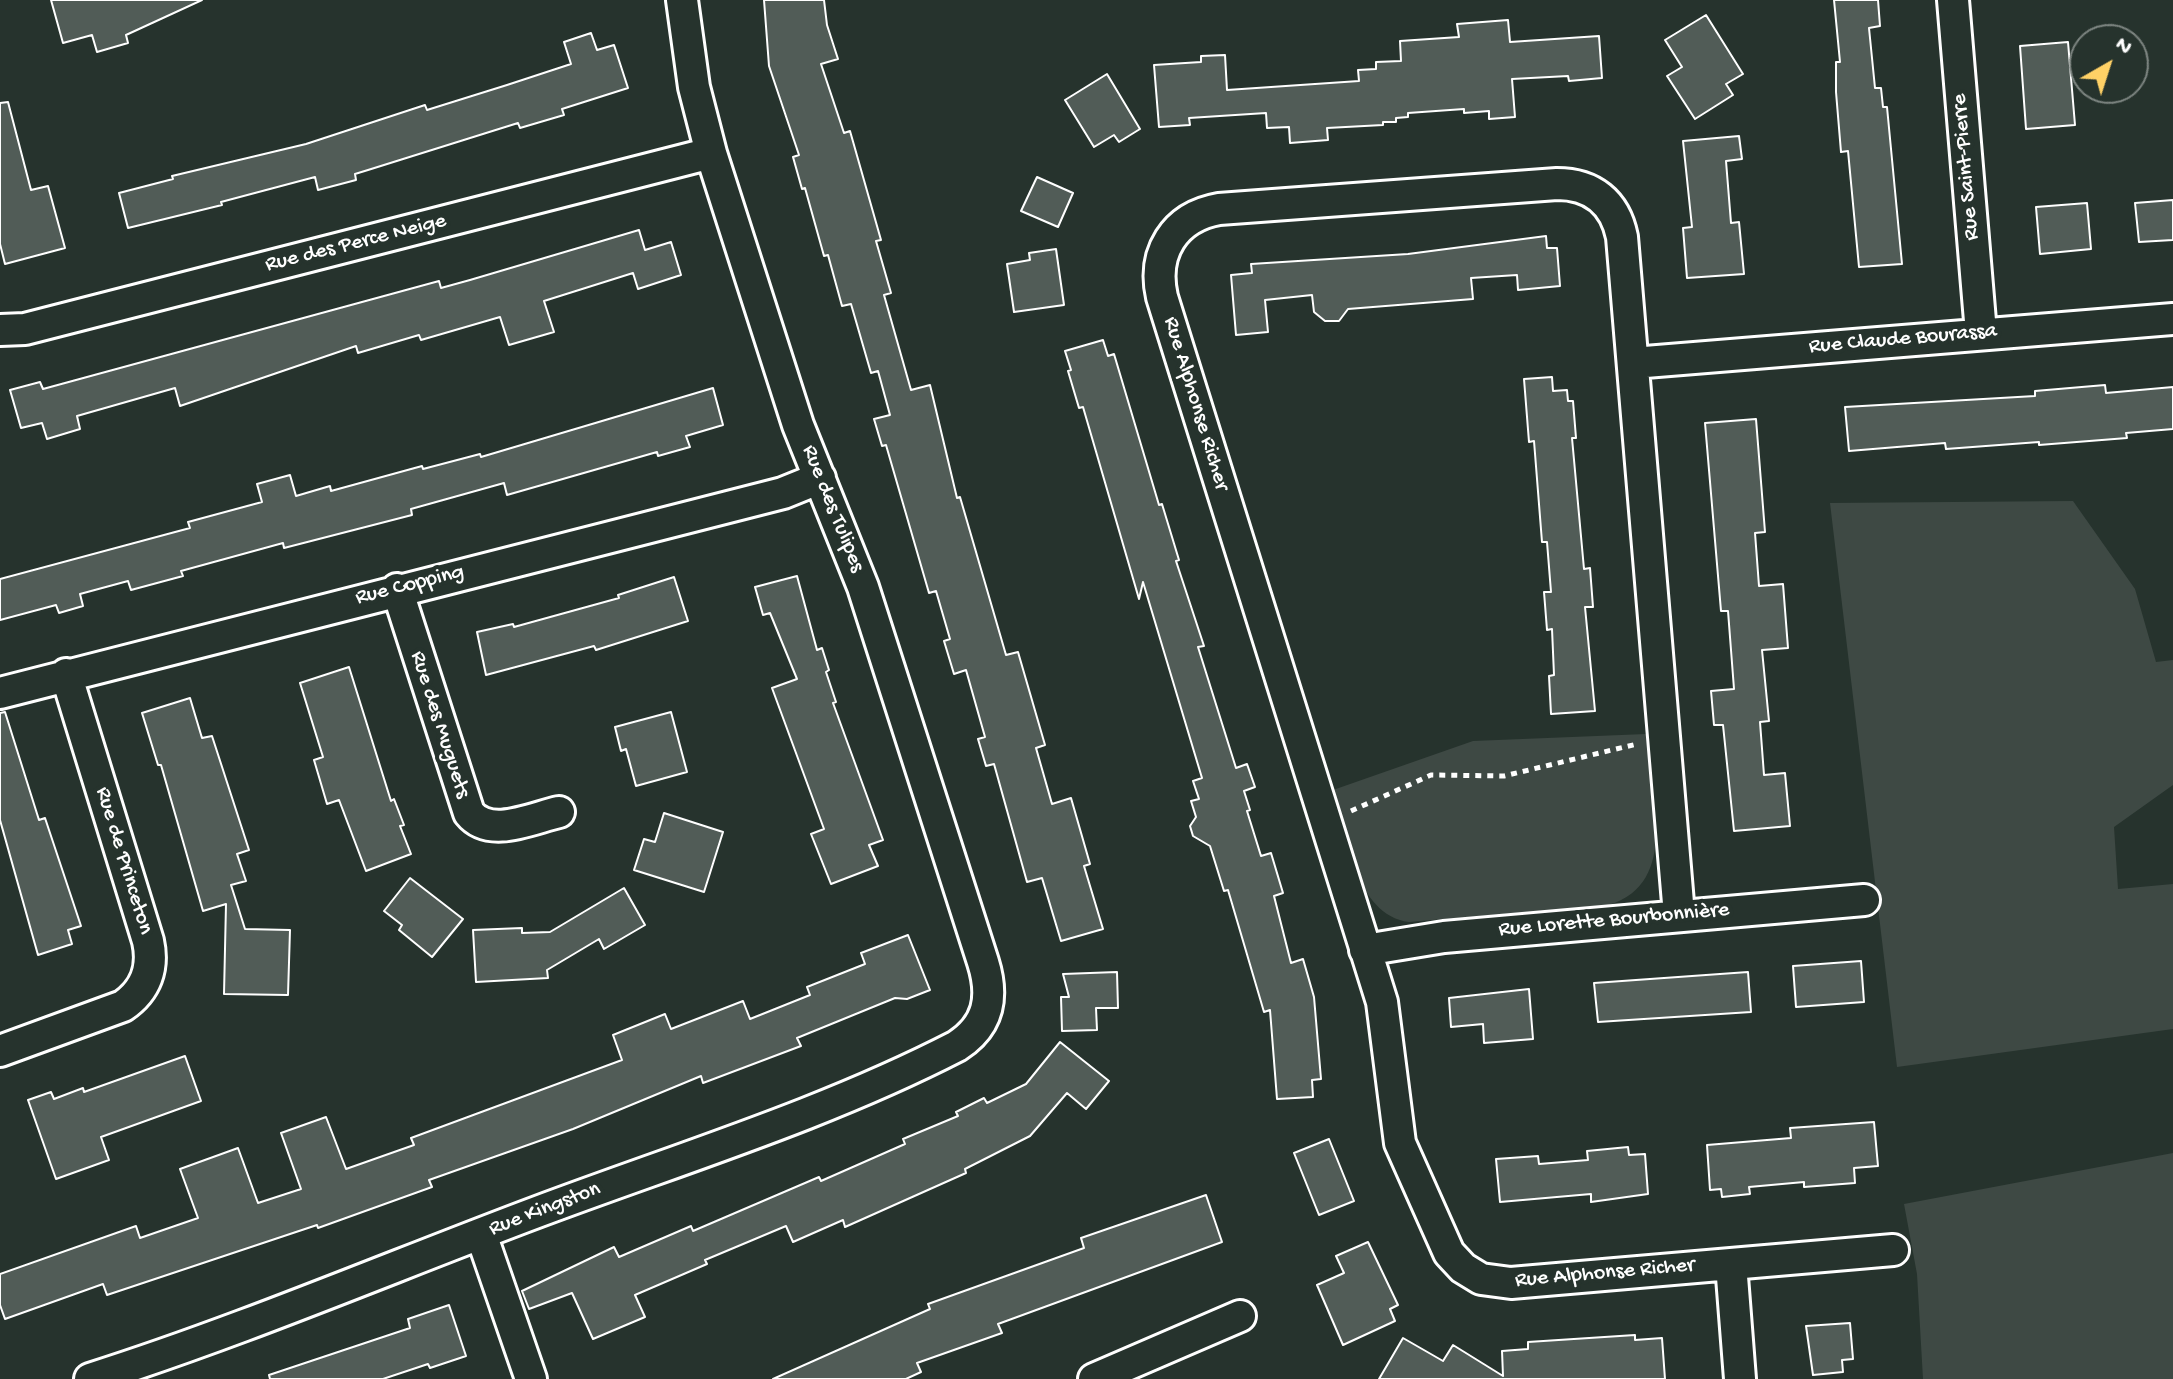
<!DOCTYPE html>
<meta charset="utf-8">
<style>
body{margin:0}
#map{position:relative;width:2173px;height:1379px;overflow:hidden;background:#26332d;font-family:"Gochi Hand",sans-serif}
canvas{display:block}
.north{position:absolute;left:2069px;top:24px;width:80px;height:80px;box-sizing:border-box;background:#26332d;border:2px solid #7d8581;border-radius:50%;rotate:39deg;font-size:22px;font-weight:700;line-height:32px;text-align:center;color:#fff}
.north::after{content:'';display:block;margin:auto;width:28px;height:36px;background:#ffd166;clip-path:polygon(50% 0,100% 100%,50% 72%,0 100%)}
</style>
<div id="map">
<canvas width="2173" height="1379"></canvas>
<div class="north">N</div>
</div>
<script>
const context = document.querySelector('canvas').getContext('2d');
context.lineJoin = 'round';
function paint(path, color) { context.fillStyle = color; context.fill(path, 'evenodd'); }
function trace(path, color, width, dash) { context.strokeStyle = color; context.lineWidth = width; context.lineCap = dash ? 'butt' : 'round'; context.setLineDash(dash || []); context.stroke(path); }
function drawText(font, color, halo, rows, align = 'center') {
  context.font = font + ' "Gochi Hand",sans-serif'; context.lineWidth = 8; context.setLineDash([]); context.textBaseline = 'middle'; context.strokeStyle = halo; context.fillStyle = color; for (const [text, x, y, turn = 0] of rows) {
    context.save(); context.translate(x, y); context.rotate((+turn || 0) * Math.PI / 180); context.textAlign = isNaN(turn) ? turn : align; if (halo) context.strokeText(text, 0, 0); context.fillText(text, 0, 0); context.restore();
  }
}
paint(new Path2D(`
 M2073,501L2135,589L2156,662L2173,660V785L2114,827L2118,889L2173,884V1029L1897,1067L1830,503Z
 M1646,734C1651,792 1681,883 1609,905L1409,922C1355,915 1346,834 1333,790L1473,741Z
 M2173,1153V1379H1923L1917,1274L1904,1204Z`), '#3e4944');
const building = new Path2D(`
 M51,0H202L126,35L128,43L97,52L92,35L63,43Z
 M764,0H824L827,25L838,59L821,64L844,133L850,131L881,240L876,241L891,293L884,295L911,390L930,385L957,498L960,497L1006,655L1018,652L1045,745L1036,748L1052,804L1071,798L1090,864L1084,866L1103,929L1061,941L1042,878L1027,882L994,764L986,766L978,739L985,737L966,670L954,674L944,641L950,639L936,591L929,593L886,445L882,446L874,419L890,415L878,371L871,373L851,304L842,306L828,255L824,256L805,188L802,189L793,157L799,155L769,66Z
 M1834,0H1878L1880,26L1869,28L1875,88H1881L1883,107H1887L1902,264L1859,267L1848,151L1841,152L1836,92V62H1840Z
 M1706,15L1743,74L1726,84L1733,95L1695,119L1667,76L1682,67L1665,40Z
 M1508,20L1510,42L1599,36L1602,78L1569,81L1568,76L1512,79L1515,117L1489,119V111L1464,113V109L1408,113V117L1396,118V122H1383V125L1327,128L1328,140L1290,143L1289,127L1267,128L1266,113L1189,118L1190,125L1159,127L1154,65L1201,62V56L1225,55L1227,90L1359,81L1358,70L1376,69V62L1401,61L1400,41L1459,37L1457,24Z
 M591,33L597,50L614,45L628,88L562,109L564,115L520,128L518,123L368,170L355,174L356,180L318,190L315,177L221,202L222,205L128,228L119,193L173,179L172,176L306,144L425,105L427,110L507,85L571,64L564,42Z
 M2068,42L2075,125L2026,129L2020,46Z
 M1107,74L1140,129L1119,142L1114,135L1094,147L1065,100Z
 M8,102L31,190L48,186L65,248L5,264L0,244V103Z
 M1739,136L1742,159L1726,161L1731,223L1739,222L1744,274L1687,278L1683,228L1692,227L1683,141Z
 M1037,177L1073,193L1058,227L1021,211Z
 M2173,200V240L2139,242L2135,203Z
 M2087,203L2091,249L2040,254L2036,207Z
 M639,230L645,250L671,242L681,275L638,289L633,273L544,301L554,332L509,345L500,317L421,340L419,335L358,353L356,346L180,406L175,388L77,416L80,429L47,439L42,423L21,428L10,390L40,382L43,389L439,281L441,288L470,280Z
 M1546,236L1547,248H1557L1560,286L1518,290L1517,275L1471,278L1473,299L1348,309L1339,321H1325L1314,312L1312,295L1265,300L1268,332L1236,335L1231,275L1252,273L1251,264L1408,254Z
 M1056,249L1064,305L1014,312L1007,264L1030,260L1029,253Z
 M1103,340L1108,356L1114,354L1159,505L1162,504L1179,560L1176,561L1204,646L1198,647L1236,768L1247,764L1255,787L1244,791L1250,810L1247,811L1261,856L1271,853L1283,893L1274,896L1291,963L1303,959L1314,997L1321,1079L1312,1080L1313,1097L1277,1099L1270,1010L1264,1012L1228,890L1224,891L1210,846L1193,836L1190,826L1196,817L1191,801L1199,799L1193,781L1202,778L1143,582L1139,599L1083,407L1079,408L1068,371L1071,370L1065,351Z
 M1552,377L1553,391L1567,390L1568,401H1573L1576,438H1572L1584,569L1590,568L1593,607H1585L1595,711L1551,714L1549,676L1554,675L1552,629L1547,630L1544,592H1551L1547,542H1542L1534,441L1529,442L1524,379Z
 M2105,385L2106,393L2173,387V429L2126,433L2127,438L2039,445V442L1946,449L1945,443L1849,451L1845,407L2035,396V391Z
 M713,388L723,425L686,436L690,447L658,456L657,452L507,495L504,483L411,509L412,515L284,548L283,543L181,571L183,576L131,590L128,581L80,594L83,606L59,613L56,605L0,620V579L190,528L188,522L262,502L257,484L290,475L296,496L330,486L331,491L422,466L423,469L480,454L481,457Z
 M1756,419L1765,532L1755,533L1759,586L1783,584L1788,648L1762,650L1769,721L1760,722L1764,775L1785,773L1790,826L1734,831L1723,725H1714L1711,691L1734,689L1728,611H1721L1705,423Z
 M797,576L817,650L822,648L829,670L826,672L836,702L833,703L883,840L869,845L878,866L831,884L811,834L824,829L772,688L797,679L770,613L763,615L755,587Z
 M674,577L688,621L596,650L594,646L486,675L477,632L513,624L514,627L619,598L618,595Z
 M349,667L391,801L394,799L404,825L400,826L411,854L366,871L339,800L327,804L314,760L323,757L300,683Z
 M190,698L202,738L212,736L249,850L237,854L246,881L231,885L245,929L290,930L288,995L224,994L226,904L203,911L161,765H158L142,713Z
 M5,712L39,820L45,818L81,926L68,930L72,944L38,955L0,820V713Z
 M671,712L687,772L636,786L626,749L621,751L615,727Z
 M664,813L723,832L704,892L634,870L644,839L655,842Z
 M410,878L463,919L432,957L399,930L402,925L384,911Z
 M624,888L645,925L604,949L599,939L547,970L548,978L476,982L473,930L522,928V933L550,932Z
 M908,935L930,990L907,999L895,998L797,1038L801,1046L703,1083L701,1076L573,1129L429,1180L432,1187L318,1228L317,1225L107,1295L103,1284L5,1319L0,1305V1274L136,1226L140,1238L198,1218L180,1169L238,1148L258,1203L301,1189L281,1133L326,1117L346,1169L414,1145L411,1138L622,1060L613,1035L665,1014L671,1029L743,1001L750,1019L810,995L807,987L865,964L861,953Z
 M1861,961L1864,1002L1796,1007L1793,966Z
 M1117,972L1118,1008H1096L1097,1030L1062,1031L1061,997H1069L1063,974Z
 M1748,972L1751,1012L1598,1022L1594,983Z
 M1529,989L1533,1039L1484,1043L1483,1024L1451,1027L1449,998Z
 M1060,1042L1109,1081L1086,1109L1067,1093L1030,1136L965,1169L966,1173L845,1227L843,1220L793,1242L786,1226L705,1260L707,1264L635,1295L645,1317L593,1339L572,1293L529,1309L522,1291L614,1247L619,1257L691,1226L693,1231L819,1177L821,1181L905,1144L903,1139L958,1116L956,1112L984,1098L987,1103L1026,1084Z
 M185,1056L201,1101L101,1137L109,1160L56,1179L28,1100L51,1092L54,1099L83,1088L84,1092Z
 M1874,1122L1878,1166L1854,1168L1855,1183L1804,1187V1182L1749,1187L1750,1194L1722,1197L1721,1189L1710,1190L1707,1145L1791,1138L1790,1128Z
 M1329,1139L1354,1201L1319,1215L1294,1153Z
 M1628,1147L1629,1155L1645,1154L1648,1194L1591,1202V1194L1500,1202L1496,1159L1538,1156L1539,1164L1588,1160L1587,1151Z
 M1206,1195L1222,1242L998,1324L1002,1333L917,1363L921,1372L906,1379H773L930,1309L928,1304L1084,1248L1081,1238Z
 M1368,1242L1398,1305L1390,1309L1395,1321L1343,1345L1317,1285L1344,1273L1336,1256Z
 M449,1305L466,1356L430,1368L428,1364L383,1379H270L269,1375L410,1328L408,1319Z
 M1850,1323L1853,1359L1842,1360L1843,1372L1813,1375L1806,1326Z
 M1635,1335V1340L1662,1338L1665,1379H1379L1403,1338L1443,1361L1453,1345L1503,1376L1502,1351L1528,1349V1342Z`);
paint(building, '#515c57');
trace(building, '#fff', 2);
const street = new Path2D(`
 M1953,0L1981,333
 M0,330L25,329L711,153
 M1633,363L2173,319
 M397,589L469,813C490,839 532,818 559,812
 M0,693L783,493L820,478
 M1679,915L1622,237C1615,202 1592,184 1557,184L1219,209C1174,217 1152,253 1162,297L1382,1002L1400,1143L1449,1253L1463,1268L1481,1279L1511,1283L1893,1250
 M1365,950L1444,937L1864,900
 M0,1051L123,1006C146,990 154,968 148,941L66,674
 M481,1234L531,1379
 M1731,1264L1740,1379
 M90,1379C241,1331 388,1268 537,1212C678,1159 823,1115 957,1046C989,1025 994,997 983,962L863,587L798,425L711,153L694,87L682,0
 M1094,1379L1240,1316`);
trace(street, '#fff', 36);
trace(new Path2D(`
 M1351,811L1431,775L1504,776L1637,744`), '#fff', 5, [6, 6]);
trace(street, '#26332d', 30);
drawText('22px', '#fff', '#26332d', [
 ["Rue Saint-Pierre",1967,167,-95],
 ["Rue des Perce Neige",356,244,-14],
 ["Rue Claude Bourassa",1903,340,-5],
 ["Rue Alphonse Richer",1195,404,73],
 ["Rue des Tulipes",832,509,68],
 ["Rue Copping",410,586,-14],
 ["Rue des Muguets",439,725,72],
 ["Rue de Princeton",123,861,73],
 ["Rue Lorette Bourbonnière",1614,921,-5],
 ["Rue Kingston",545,1210,-21],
 ["Rue Alphonse Richer",1605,1274,-5]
]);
</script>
